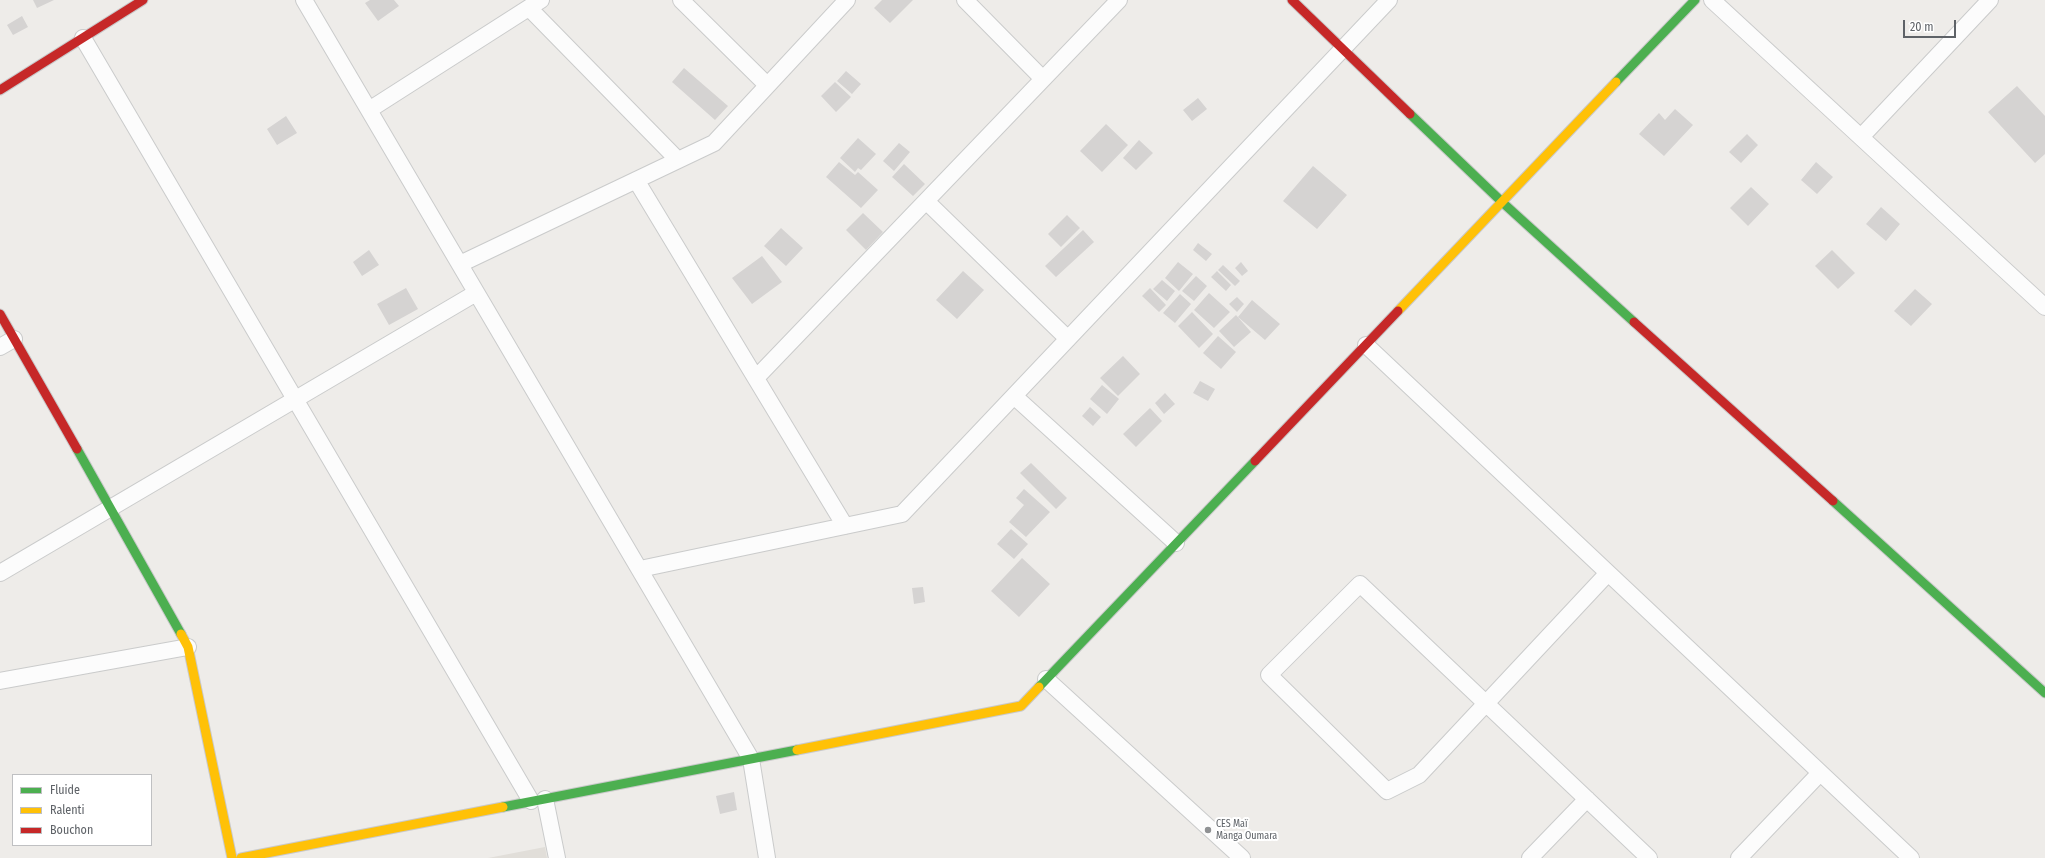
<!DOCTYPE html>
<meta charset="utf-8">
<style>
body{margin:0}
#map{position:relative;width:2045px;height:858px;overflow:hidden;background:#eeece9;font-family:"Fira Sans Condensed",sans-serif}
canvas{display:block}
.legend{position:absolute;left:12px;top:774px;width:140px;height:72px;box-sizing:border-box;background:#fff;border:1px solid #bfc0c2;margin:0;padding:5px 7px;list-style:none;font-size:12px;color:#5e6267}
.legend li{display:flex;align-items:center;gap:8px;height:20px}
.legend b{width:20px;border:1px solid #bfc0c2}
.scale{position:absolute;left:1903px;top:20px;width:53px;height:18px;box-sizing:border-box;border:2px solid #5e6267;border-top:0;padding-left:5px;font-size:12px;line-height:14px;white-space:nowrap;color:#5e6267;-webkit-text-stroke:3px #fff;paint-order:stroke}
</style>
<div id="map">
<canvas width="2045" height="858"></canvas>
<ul class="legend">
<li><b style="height:5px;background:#4caf50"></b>Fluide</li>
<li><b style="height:5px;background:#ffc107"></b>Ralenti</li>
<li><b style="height:5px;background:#c62828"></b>Bouchon</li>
</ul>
<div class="scale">20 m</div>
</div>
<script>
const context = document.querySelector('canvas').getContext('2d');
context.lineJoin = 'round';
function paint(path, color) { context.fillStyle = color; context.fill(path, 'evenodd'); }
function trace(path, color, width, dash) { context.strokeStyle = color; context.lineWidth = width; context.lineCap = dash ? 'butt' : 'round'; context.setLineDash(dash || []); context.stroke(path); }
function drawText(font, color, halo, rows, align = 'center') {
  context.font = font + ' "Fira Sans Condensed",sans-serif'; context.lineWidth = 4; context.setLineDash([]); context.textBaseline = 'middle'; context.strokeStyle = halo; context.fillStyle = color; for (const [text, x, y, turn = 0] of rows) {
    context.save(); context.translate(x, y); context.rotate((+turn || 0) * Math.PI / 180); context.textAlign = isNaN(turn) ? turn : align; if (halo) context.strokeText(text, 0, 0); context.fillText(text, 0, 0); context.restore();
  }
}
paint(new Path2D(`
 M545,847L547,858H488Z`), '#e1ded9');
paint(new Path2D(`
 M33,0H54L37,8Z
 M370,0H394L399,6L378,21L365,3Z
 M882,0H913L890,23L874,8Z
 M22,16L28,27L13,35L7,25Z
 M684,68L728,106L715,120L672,82Z
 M846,71L861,84L852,94L837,81Z
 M835,82L851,97L836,112L821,96Z
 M2017,86L2045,116V154L2035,163L1988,112Z
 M1198,98L1207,109L1192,121L1183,110Z
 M1675,109L1693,125L1664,156L1639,134L1659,113L1665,120Z
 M286,116L297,133L277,145L267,129Z
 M1106,124L1128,145L1102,172L1080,151Z
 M1747,134L1758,145L1741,163L1729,152Z
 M858,138L876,154L861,170L858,168L855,172L840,158Z
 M1139,140L1153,153L1136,170L1123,158Z
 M899,143L910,152L894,171L883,161Z
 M839,162L855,175L858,172L878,190L861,208L826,177Z
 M1816,162L1833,177L1817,194L1801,180Z
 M904,164L925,184L913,196L892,177Z
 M1313,166L1347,195L1317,229L1283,201Z
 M1751,187L1769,204L1748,226L1730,208Z
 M1881,207L1900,224L1886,241L1866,224Z
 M863,213L883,232L866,250L846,230Z
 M1067,215L1080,228L1061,247L1048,234Z
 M781,228L803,248L786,266L764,246Z
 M1083,230L1094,242L1056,277L1045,266Z
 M1198,243L1212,254L1206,261L1193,250Z
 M369,250L379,265L362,276L353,262Z
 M1832,250L1855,273L1838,289L1815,266Z
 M762,256L782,282L752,304L732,278Z
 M1178,262L1193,274L1179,291L1165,278Z
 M1241,262L1248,271L1242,276L1235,268Z
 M1223,265L1240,281L1235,286L1218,270Z
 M963,271L984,290L957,319L936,300Z
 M1217,271L1231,285L1226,291L1211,277Z
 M1196,276L1207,286L1194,301L1182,291Z
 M1162,280L1175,291L1167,301L1153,289Z
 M406,288L418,309L389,325L377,304Z
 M1150,288L1166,305L1159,312L1142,296Z
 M1915,289L1932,304L1911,326L1894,311Z
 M1209,293L1230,312L1214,328L1194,310Z
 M1180,294L1191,304L1175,323L1163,313Z
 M1237,297L1244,304L1237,312L1229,304Z
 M1252,300L1280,324L1265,340L1238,317Z
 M1192,312L1213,334L1199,348L1178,326Z
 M1236,315L1251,332L1234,347L1219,331Z
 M1218,336L1236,352L1221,369L1203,353Z
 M1123,356L1140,374L1118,396L1100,378Z
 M1200,381L1215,389L1208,401L1193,393Z
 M1102,385L1119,399L1107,414L1090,399Z
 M1165,393L1175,404L1164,414L1155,403Z
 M1090,407L1101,417L1093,426L1082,416Z
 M1150,408L1162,421L1136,447L1123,434Z
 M1031,463L1067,498L1056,509L1020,473Z
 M1024,489L1050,512L1026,537L1009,522L1024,505L1016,498Z
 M1011,529L1028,544L1014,559L997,544Z
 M1022,558L1050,584L1019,617L991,591Z
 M923,587L925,602L914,604L912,588Z
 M734,792L737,810L720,814L716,796Z`), '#d5d3d2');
const street = new Path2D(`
 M304,0L751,759L767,858
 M681,0L767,85
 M965,0L1043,79
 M1712,0L2045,307
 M529,8L678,160
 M83,38L531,801
 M369,110L541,0
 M1861,137L1990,0
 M636,180L845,526
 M926,201L1068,339
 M460,264L714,143L847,0
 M1366,345L1911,858
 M0,347L14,339
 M756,378L1119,0
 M1014,396L1176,543
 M640,569L902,514L1389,0
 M0,573L476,293
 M1608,573L1419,775L1387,791L1269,675L1360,584L1649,858
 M1046,679L1242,858
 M0,681L188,647
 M545,799L557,858
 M1530,858L1587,799
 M1739,858L1820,773`);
const fast = new Path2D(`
 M1616,82L1695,0
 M1410,114L1502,202L1634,322
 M77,449L181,634
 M1833,501L2045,693
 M1039,687L1255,461
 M503,807L797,750`);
const slow = new Path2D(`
 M1398,311L1616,82
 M181,634L188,647L232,858
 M797,750L1021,706L1039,687
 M241,858L503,807`);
const jam = new Path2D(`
 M1292,0L1410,114
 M0,90L143,0
 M0,314L77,449
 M1634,322L1833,501
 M1255,461L1398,311`);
trace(street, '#cacbcb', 18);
trace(fast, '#c9c9ca', 11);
trace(slow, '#c9c9ca', 11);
trace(jam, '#c9c9ca', 11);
trace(street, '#fcfcfc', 16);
trace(fast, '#4caf50', 9);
trace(slow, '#ffc107', 9);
trace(jam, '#c62828', 9);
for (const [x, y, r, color] of [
 [1208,830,4,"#909294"]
]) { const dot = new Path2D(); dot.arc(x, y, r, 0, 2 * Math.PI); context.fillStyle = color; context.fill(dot); trace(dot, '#fff', 1.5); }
drawText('10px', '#5e6267', '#fff', [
 ["CES Maï",1216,824],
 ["Manga Oumara",1216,836]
], 'left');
</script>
